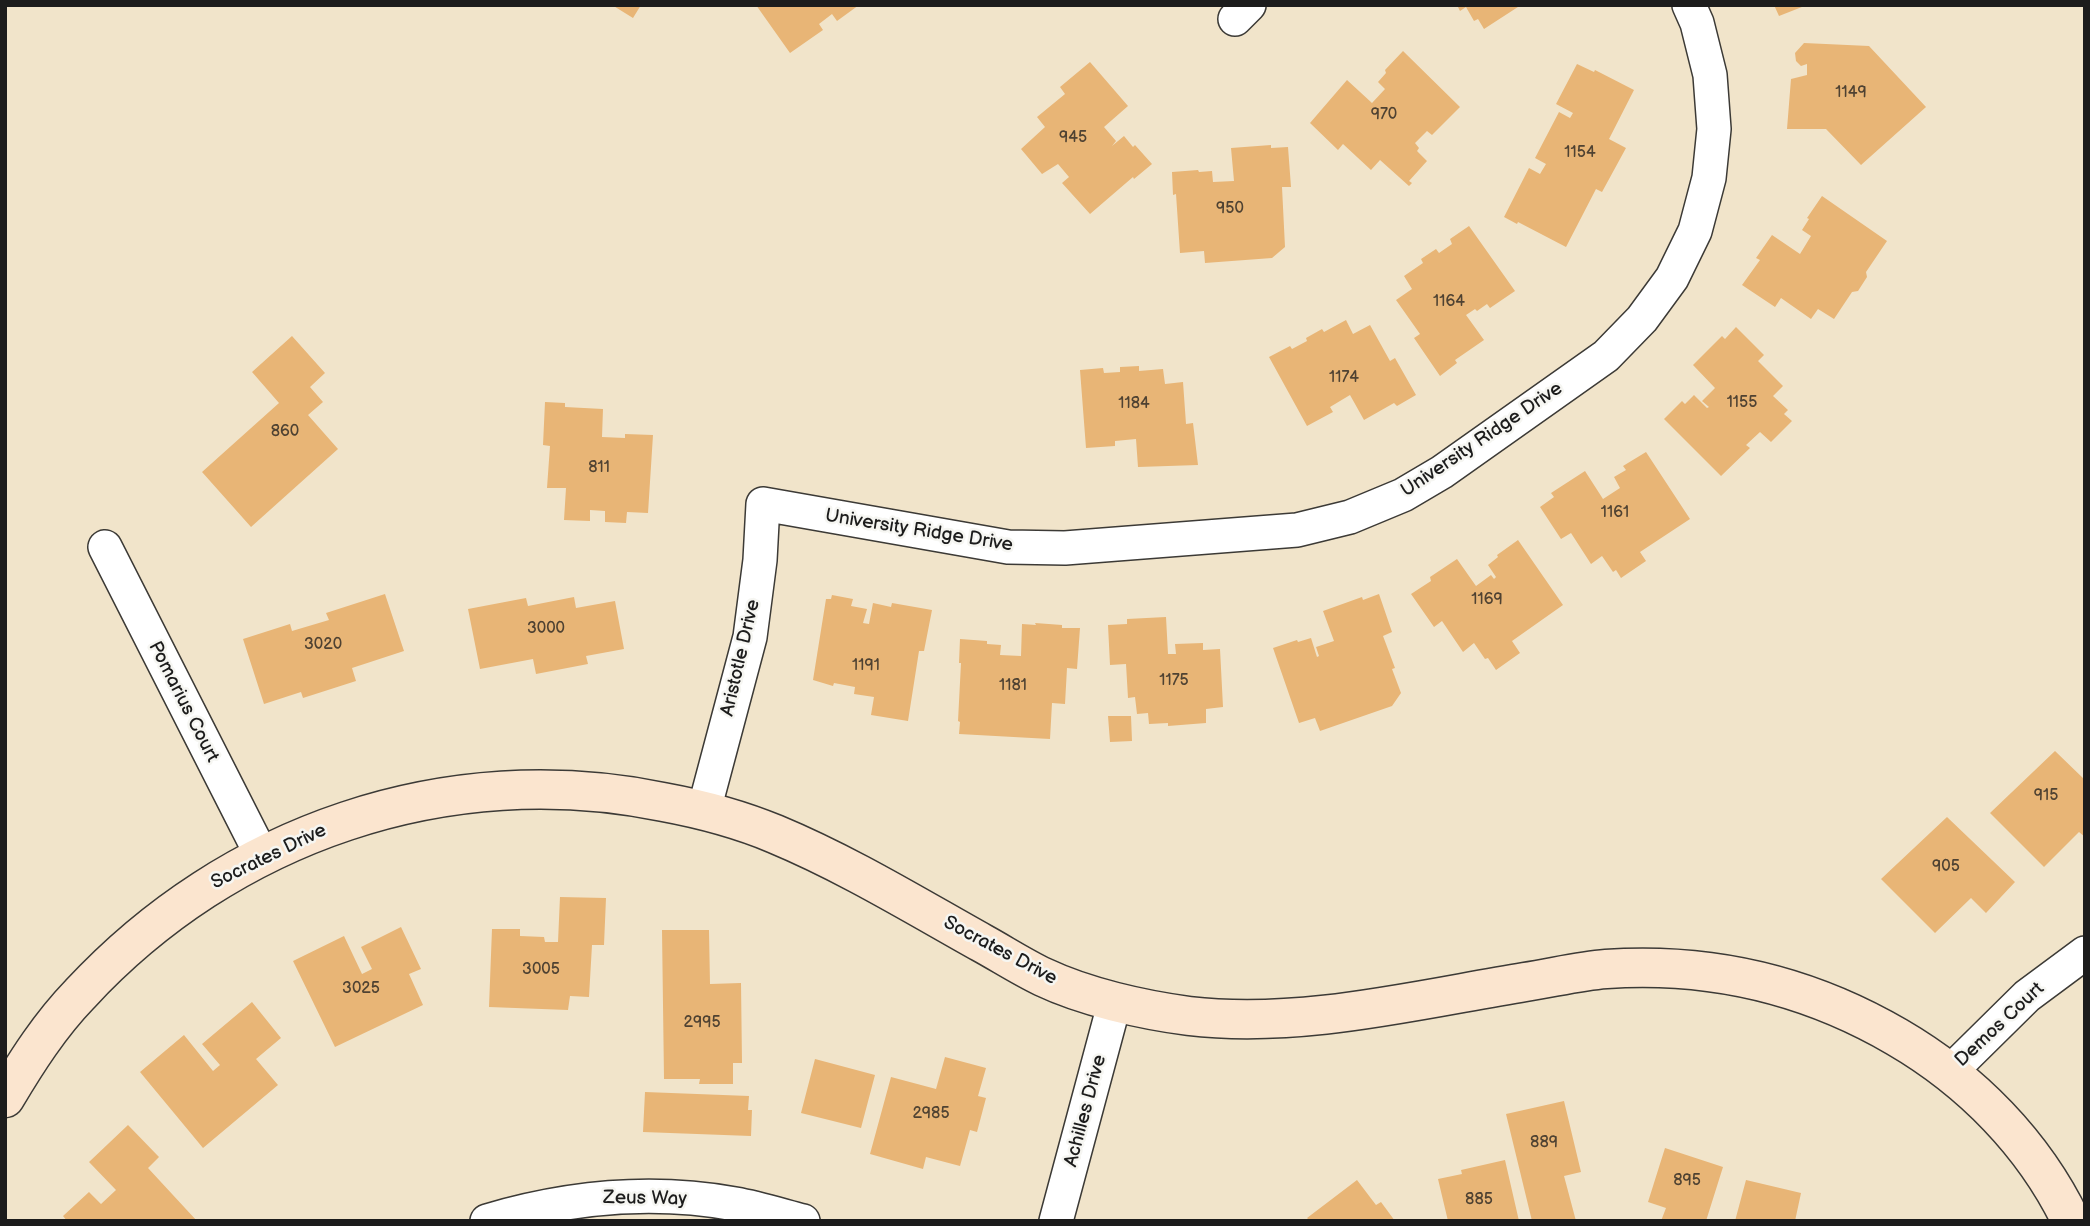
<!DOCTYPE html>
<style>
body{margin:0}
#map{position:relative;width:2090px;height:1226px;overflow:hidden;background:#f1e4ca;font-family:"Balsamiq Sans",sans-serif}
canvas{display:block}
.frame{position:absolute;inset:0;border:7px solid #1c1c1c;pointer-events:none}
</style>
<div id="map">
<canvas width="2090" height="1226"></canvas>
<div class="frame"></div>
</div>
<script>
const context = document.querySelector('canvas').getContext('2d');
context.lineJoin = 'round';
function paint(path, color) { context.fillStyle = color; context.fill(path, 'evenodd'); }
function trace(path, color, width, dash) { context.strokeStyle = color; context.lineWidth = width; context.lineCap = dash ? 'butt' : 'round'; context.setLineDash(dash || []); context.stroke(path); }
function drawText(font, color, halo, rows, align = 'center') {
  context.font = font + ' "Balsamiq Sans",sans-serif'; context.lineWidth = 5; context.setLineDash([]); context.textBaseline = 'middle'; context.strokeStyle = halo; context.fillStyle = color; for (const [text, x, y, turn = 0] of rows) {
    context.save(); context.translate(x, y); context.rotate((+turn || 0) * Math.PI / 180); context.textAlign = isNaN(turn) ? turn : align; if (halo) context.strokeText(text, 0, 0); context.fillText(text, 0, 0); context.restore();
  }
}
paint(new Path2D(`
 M612,5H641L633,18Z
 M756,5H859L837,21L832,14L819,24L823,30L790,53Z
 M1457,5H1521L1484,29L1478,19L1474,21L1466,7L1460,11Z
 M1774,5H1807L1779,16Z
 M1804,43L1869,46L1926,107L1861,165L1826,129H1787L1791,79L1807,75V64L1801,66L1796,61L1795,53Z
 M1403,51L1460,107L1432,135L1427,131L1415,143L1419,148L1417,151L1427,161L1409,181L1412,183L1409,186L1380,160L1371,170L1343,144L1338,150L1310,123L1347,80L1372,103L1385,89L1378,82L1386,73L1385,70Z
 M1090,62L1128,106L1104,127L1116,141L1112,146L1124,136L1133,147L1135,145L1152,164L1134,179L1133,177L1090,214L1062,183L1069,177L1058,164L1042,174L1021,149L1045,127L1037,117L1065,94L1060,87Z
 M1577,64L1594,72L1595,70L1634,90L1609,139L1626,148L1602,192L1596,189L1566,247L1518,222L1517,224L1504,217L1529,168L1540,174L1546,164L1535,158L1559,112L1570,118L1573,113L1556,104Z
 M1271,145V148L1288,147L1291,187H1282L1285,247L1272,258L1205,263L1204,251L1180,253L1176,194L1173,195L1172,172L1198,170L1199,172L1212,171L1213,182L1234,181L1231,148Z
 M1822,196L1887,241L1866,272L1867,277L1858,291L1852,292L1834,319L1818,309L1811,319L1781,298L1775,307L1742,285L1760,260L1756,258L1772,235L1800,254L1811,236L1802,230L1809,219L1807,218Z
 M1469,226L1515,291L1490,308L1487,304L1477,311L1475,309L1466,315L1484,340L1455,360L1457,363L1440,376L1414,338L1420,334L1396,300L1412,289L1404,276L1423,263L1421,259L1436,249L1439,253L1452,244L1450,239Z
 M1346,320L1353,334L1370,325L1390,361L1395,358L1416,395L1397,406L1394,403L1364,420L1350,395L1330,407L1333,412L1307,426L1269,357L1290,346L1292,349L1307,341L1306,338L1322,329L1324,332Z
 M1736,327L1764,355L1758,361L1783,386L1773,396L1788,410L1784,414L1792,421L1771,442L1760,432L1746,445L1750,448L1721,476L1664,419L1682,401L1685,404L1694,395L1707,408L1709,407L1702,401L1715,388L1693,365L1722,336L1725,339Z
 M292,336L325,373L310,387L323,402L308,415L338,449L251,527L202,472L279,403L252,372Z
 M1139,366V371L1163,369L1165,384L1183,382L1186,424L1193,423L1198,465L1138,467L1136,439L1115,441V446L1086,448L1080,370L1103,368L1104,373L1120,372V367Z
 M545,402L565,403V407L603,409L602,437L625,438V434L653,435L648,513L627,512L626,523L605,522V511L590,510V521L564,520L566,488H547L550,446L543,445Z
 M1646,452L1690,519L1640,552L1646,561L1621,578L1616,570L1613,572L1602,556L1591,564L1571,533L1561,539L1540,507L1554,497L1551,493L1585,471L1603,499L1620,488L1614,477L1626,470L1623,466Z
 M1518,540L1563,605L1512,641L1520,653L1496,670L1488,658L1485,659L1474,643L1463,652L1442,621L1434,627L1411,594L1431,581L1430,577L1457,559L1476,586L1491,575L1494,579L1496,577L1488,565L1498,557L1497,555Z
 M385,594L404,651L352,668L356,681L303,698L301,692L264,704L243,639L290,624L292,631L329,620L326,613Z
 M1379,594L1392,632L1383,636L1395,668L1392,669L1401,693L1392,706L1320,731L1315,718L1299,723L1273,648L1297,640L1298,642L1311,638L1317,657L1319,656L1316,647L1334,641L1323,611L1362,597L1363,600Z
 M832,595L853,599L851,606L867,609L863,623L869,624L873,603L891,607L892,603L932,610L924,651H919L908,721L871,715L874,697L854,694L855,687L834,683L833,686L813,680L826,599H831Z
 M574,597L576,608L615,601L624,649L586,656L588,664L536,674L533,659L480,669L468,609L526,598L528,606Z
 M1166,617L1168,654H1176L1175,644L1203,643V650L1220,649L1223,707L1206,709V723L1168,726V723L1149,724L1148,713L1137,714L1135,697L1128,698L1126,664L1110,665L1108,625L1127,624V619Z
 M1035,623L1062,625V628H1080L1077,669L1067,668L1065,704L1052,703L1050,739L959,734L960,722L958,721L961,663H959L960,639L987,641V644L1001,645L1000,655L1021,656L1022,624L1036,625Z
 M1108,716H1131L1132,741L1110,742Z
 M2055,751L2085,780V837L2079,832L2044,867L1990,813Z
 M1947,817L2015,882L1986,913L1971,898L1935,933L1881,879Z
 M560,897L606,898L604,945H592L589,997L570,996L568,1010L489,1007L492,929H520V936L544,937L545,942H558Z
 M401,927L421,969L409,974L423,1005L335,1047L293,961L344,936L362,974L372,969L361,947Z
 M662,930H709L710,984L741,983L742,1063H733V1084H699L700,1079H664Z
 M252,1002L281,1038L256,1059L278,1085L203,1148L140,1072L184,1035L213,1071L220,1065L202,1044Z
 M945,1057L986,1068L978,1096L986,1098L977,1132L970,1130L960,1166L926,1157L923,1169L870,1154L891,1077L936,1089Z
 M815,1059L875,1075L861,1128L801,1113Z
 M645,1092L749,1096L748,1110H752L751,1136L643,1132Z
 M1564,1101L1581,1172L1564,1176L1576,1221H1532L1506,1114Z
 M128,1125L159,1157L148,1168L197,1221H67L63,1216L89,1192L101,1204L116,1190L89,1162Z
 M1665,1148L1723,1167L1706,1221H1661L1666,1208L1648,1202Z
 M1505,1160L1519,1221H1448L1438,1179L1462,1174L1461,1170Z
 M1357,1180L1376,1205L1381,1202L1395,1221H1310L1307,1218Z
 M1746,1180L1801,1193L1795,1221H1735Z`), '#e8b576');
const street = new Path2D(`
 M1235,19L1249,5
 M105,547L262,856
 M704,810L750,637L760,560L763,504L1008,547L1065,548L1297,530L1350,517L1403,495L1442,472L1606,356L1642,319L1672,278L1695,231L1709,178L1714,129L1710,75L1697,23L1689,5
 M1950,1072L2027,996L2085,953
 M487,1221C568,1197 652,1189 735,1204C758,1208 780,1215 803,1221
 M1056,1221L1115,1001`);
const secondary = new Path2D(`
 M5,1098C27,1061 50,1025 80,994C229,833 447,758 663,802C701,809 739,819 775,834C847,864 914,905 982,943C1002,954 1022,967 1043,977C1085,997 1143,1010 1189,1016C1300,1029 1416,1000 1525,982C1552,978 1579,971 1606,969C1710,962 1808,985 1897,1037C1971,1080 2034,1144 2071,1221`);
trace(street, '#3c3a36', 36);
trace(secondary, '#3c3a36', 41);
trace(street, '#fff', 33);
trace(secondary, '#fbe5cf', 38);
drawText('16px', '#4f4232', null, [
 ["1149",1851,93],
 ["970",1384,115],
 ["945",1073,138],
 ["1154",1580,153],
 ["950",1230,209],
 ["1164",1449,302],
 ["1174",1344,378],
 ["1155",1742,403],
 ["1184",1134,404],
 ["860",285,432],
 ["811",599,468],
 ["1161",1615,513],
 ["1169",1487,600],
 ["3000",546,629],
 ["3020",323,645],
 ["1191",866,666],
 ["1175",1174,681],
 ["1181",1013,686],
 ["915",2046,796],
 ["905",1946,867],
 ["3005",541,970],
 ["3025",361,989],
 ["2995",702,1023],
 ["2985",931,1114],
 ["889",1544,1143],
 ["895",1687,1181],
 ["885",1479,1200]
]);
drawText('19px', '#1c1c1c', '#f6f6f2', [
 ["University Ridge Drive",1482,440,-34],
 ["University Ridge Drive",919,531,9],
 ["Aristotle Drive",741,658,-77],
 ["Pomarius Court",183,702,63],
 ["Socrates Drive",269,857,-26],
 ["Socrates Drive",1000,951,28],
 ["Demos Court",2000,1025,-43],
 ["Achilles Drive",1086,1111,-75],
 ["Zeus Way",645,1199,1]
]);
</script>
